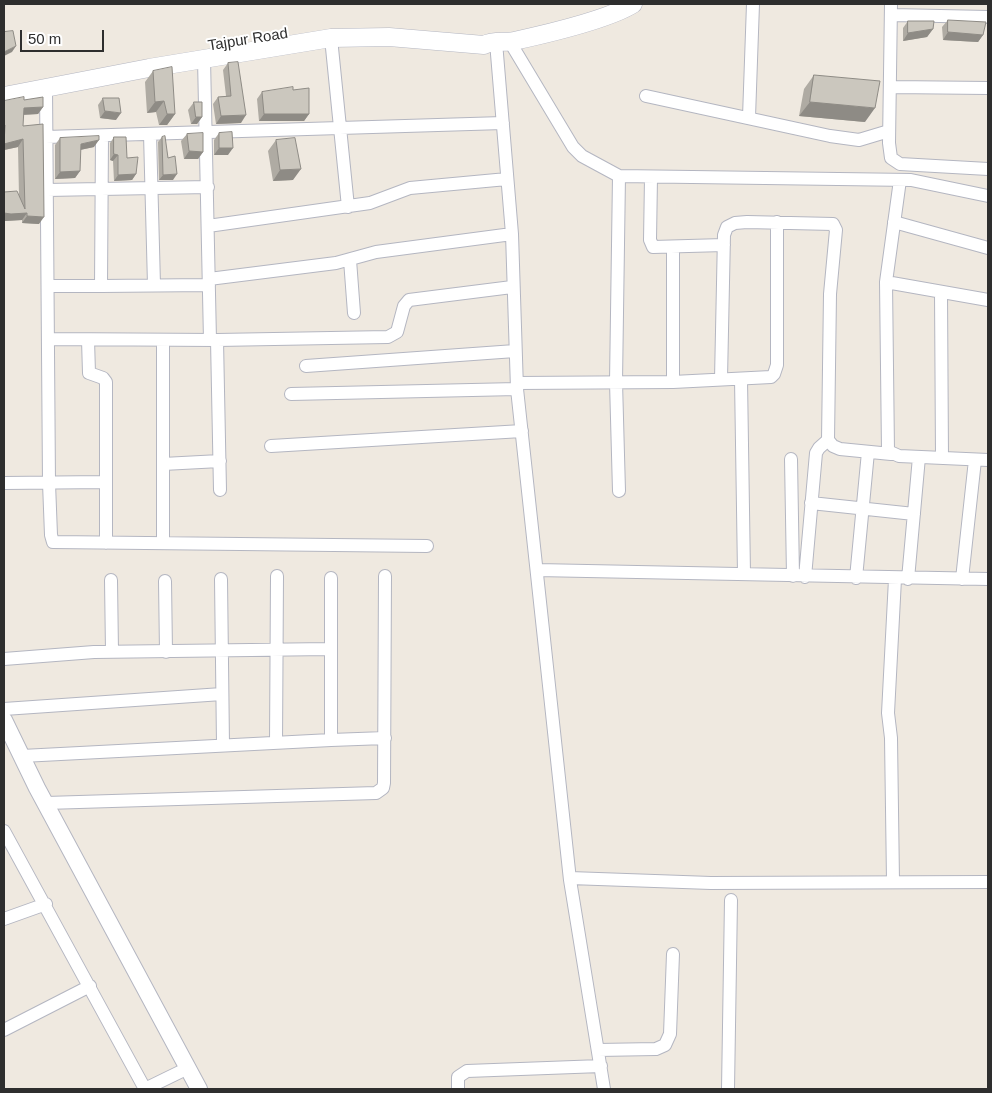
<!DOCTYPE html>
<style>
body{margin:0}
#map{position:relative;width:992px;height:1093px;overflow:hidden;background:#efe9e0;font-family:Helvetica,sans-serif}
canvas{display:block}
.frame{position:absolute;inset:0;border:5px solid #2e2e2e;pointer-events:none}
.scale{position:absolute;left:20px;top:30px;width:84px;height:22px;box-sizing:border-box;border:2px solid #2e2e2e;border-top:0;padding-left:6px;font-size:15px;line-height:18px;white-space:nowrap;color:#2e2e2e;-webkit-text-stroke:4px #fff;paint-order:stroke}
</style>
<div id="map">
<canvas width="992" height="1093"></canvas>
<div class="frame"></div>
<div class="scale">50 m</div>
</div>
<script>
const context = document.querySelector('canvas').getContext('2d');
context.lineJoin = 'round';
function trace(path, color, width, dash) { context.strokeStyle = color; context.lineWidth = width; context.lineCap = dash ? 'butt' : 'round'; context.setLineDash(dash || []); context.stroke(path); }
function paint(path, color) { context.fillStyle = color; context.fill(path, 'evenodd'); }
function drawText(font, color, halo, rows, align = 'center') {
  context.font = font + ' Helvetica,sans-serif'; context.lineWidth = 4; context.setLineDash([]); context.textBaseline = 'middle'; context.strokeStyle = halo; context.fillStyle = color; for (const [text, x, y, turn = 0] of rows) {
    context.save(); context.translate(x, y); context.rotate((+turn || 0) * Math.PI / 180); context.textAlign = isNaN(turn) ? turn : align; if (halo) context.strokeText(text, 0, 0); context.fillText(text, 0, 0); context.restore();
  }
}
const minor = new Path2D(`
 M891,4L889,143L891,158L900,164L988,169
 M892,15L988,17
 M331,38L348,207
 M496,42L512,234L517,389L570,880L604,1089
 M510,42L573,147L582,156L619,176L911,180L988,196
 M204,59L210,340
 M46,87L49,483L51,535L53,542L427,546
 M891,87L988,88
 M646,96L830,136L859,140L889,131
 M749,117L753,4
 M150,134L154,285
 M102,136L101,286L209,285
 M46,137L503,123
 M651,178L650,240L653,247L724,245
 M900,180L886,282L888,451L899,456L988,460
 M47,190L208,187
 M894,222L988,248
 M208,226L370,203L410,188L507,179
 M350,260L354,313
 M209,279L336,263L376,252L512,234
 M886,282L988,300
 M49,286H101
 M941,292L942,458
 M49,339L217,340L388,337L397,332L404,306L409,300L512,287
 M88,340L89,373L103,378L106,382V543
 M163,340V543
 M217,340L220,490
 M306,366L515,351
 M721,379L724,235L727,227L735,223L747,222L833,224L836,230L830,294L828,440L833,446L840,449L891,454
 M741,379L744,574
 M673,382V248
 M517,383L673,382L771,377L774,374L777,365V222
 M291,394L517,389
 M271,446L522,431
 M791,459L793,576
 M163,464L220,461
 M4,483L106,482
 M619,491L616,382L619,176
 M811,503L914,514
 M537,570L988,579
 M805,577L816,453L819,448L828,440
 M856,578L868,452
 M221,579L223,745
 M908,579L919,457
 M962,579L975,460
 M111,580L112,652
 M165,581L166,652
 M4,659L94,652L329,649
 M4,709L222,694
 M331,740L385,738
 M276,743L277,576
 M22,756L331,740V578
 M46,803L376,793L383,788L384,783L385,576
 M4,831L145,1089
 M570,878L711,883L988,882
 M893,881L891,738L888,713L895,579
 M4,919L46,904
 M4,1030L90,986
 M598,1050L656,1049L665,1045L670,1034L673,954
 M145,1089L188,1068
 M458,1089V1077L467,1071L601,1066
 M728,1089L731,900`);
const tertiary = new Path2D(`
 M4,720L37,788L199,1089`);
const secondary = new Path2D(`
 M4,96L149,68L331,38L389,37L484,45C494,40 504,43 514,41C546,34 607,20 633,4`);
trace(minor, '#b4b6c1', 14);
trace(tertiary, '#b4b6c1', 18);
trace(secondary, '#b4b6c1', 19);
trace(minor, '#fff', 12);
trace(tertiary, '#fff', 16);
trace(secondary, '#fff', 18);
paint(new Path2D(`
 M948,20L983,35L978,42L943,40L942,27Z
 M908,21L933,29L927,37L903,41V28Z
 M228,63L241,123L216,124L213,104L218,97L226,96L223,70Z
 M153,71L175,114L167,125H159L156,112L147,113L145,82Z
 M814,75L865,122L799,116L804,89Z
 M293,90L309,114L304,121H259L257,99L262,92Z
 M103,98L116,120L100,118L98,105Z
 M24,100L43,107L38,114L23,115V126L39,224L22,223V220L5,221L19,196L18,147L4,150V101Z
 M194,102L202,117L197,124H191L188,110Z
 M219,133L228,155H214V140Z
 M187,134L203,152L198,159H184L181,141Z
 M114,137L136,174L132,180L114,181L113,161L110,160V143Z
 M162,137L168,158L173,180H159L158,142Z
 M60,138L94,147L80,150V171L75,178L55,179V145Z
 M276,140L293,180L273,181L268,151Z`), '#afaba3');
paint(new Path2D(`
 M933,29L927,37L903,41L908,33Z
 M948,32L983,35L978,42L943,40Z
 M16,46L12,52L4,56V52Z
 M164,101L156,112L147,113L155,102Z
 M810,102L875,108L865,122L799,116Z
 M43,107L38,114L18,115L24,108Z
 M105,111L121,113L116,120L100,118Z
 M167,114H175L167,125H159Z
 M264,114H309L304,121H259Z
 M246,115L241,123L216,124L221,116Z
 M196,117H202L197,124H191Z
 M23,139L18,147L4,150V144Z
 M99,140L94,147L75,151L81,144Z
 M219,148H233L228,155H214Z
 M189,151L203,152L198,159H184Z
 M114,154L118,155L113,161L110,160Z
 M301,169L293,180L273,181L280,170Z
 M80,171L75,178L55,179L60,172Z
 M136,174L132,180L114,181L118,175Z
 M177,174L173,180H159L163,175Z
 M4,213H27L22,220L5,221H4Z
 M27,216L44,217L39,224L22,223Z`), '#8e8b85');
const building = new Path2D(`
 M948,20L986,22L983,35L948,32Z
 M908,21H934L933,29L908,33Z
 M13,31L16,46L4,52V32Z
 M238,62L246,115L221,116L218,97L231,96L228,63Z
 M172,67L175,114H167L164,101L155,102L153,71Z
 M814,75L880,81L875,108L810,102Z
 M293,87V90L309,88V114H264L262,92Z
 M24,97V100L43,97V107L24,108L23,126L43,124L44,217L27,216V213L11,214L4,213V192L17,191L25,209L23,139L4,144L5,125H4V101Z
 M103,98H119L121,113L105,111Z
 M194,102H202V117H196Z
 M232,132L233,148H219V133Z
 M203,133V152L189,151L187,134Z
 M99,136V140L81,144L80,171L60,172V138Z
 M165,136L168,158L175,156L177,174L163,175L162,137Z
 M114,137H126L127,158L138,157L136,174L118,175V155L114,154Z
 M295,138L301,169L280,170L276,140Z`);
paint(building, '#cbc7be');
trace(building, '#8e8b85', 1);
drawText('15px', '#2e2e2e', '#fff', [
 ["Tajpur Road",248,40,-9]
]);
</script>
